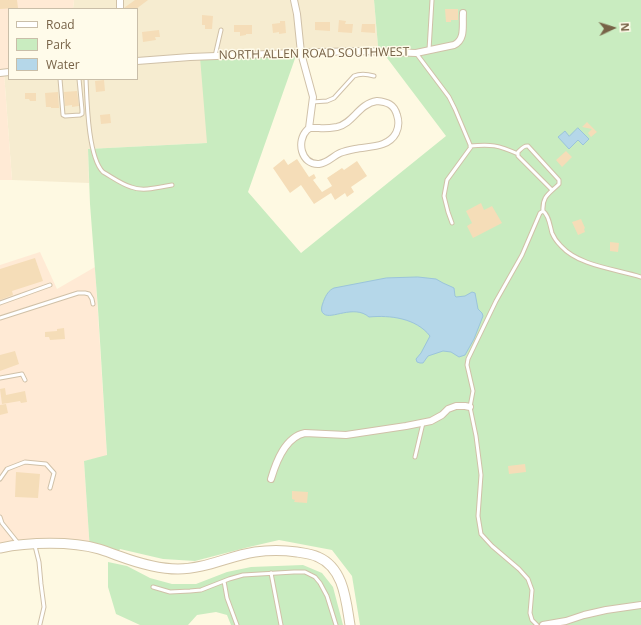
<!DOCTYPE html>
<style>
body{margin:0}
#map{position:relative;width:641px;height:625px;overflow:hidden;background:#fef9e2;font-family:"Open Sans",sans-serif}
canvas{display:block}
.legend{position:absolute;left:8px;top:8px;width:130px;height:72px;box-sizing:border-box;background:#fffbea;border:1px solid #c9bea9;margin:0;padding:5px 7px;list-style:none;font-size:12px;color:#776247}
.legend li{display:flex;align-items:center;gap:8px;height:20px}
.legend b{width:20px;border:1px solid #c9bea9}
.north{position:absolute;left:593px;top:8px;width:40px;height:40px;-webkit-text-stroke:3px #fffbea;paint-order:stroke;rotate:86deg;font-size:11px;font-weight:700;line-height:16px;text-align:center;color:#776247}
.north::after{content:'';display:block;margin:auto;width:14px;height:18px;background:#776247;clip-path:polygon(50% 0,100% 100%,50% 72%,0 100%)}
</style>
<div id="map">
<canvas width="641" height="625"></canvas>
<ul class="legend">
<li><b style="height:5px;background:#fff"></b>Road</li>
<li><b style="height:11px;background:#c9ecc0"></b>Park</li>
<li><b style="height:11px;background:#b5d7e9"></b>Water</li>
</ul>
<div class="north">N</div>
</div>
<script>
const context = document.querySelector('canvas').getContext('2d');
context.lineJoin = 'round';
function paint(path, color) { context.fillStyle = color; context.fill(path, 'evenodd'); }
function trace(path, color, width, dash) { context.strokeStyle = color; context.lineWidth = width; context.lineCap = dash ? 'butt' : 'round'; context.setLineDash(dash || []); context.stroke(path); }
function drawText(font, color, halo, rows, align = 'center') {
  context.font = font + ' "Open Sans",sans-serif'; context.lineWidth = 3; context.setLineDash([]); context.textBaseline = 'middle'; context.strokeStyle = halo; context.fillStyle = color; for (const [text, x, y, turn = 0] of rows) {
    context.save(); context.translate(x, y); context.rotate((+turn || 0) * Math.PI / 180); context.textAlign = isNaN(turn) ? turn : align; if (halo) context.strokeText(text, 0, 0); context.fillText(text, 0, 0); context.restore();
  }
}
paint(new Path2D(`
 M74,0H374L378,46L298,50L207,143L88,149L89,183L12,180L4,73L9,72V79H137V9H73Z`), '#f6ecd0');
paint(new Path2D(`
 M0,0H74L73,9H9V72L4,73L12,180H0Z
 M40,252L57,289L95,267L107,456L84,461L90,551L54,542L0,544V265Z`), '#ffead5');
paint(new Path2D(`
 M374,0H641V625H360L352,576L332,550L279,540L249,547L195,561L163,559L120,549L116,557L90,551L84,461L107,455L98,309L90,204L88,149L207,143L200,57L298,50L248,192L301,253L446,136L378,46Z
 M108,562L127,566L150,578L172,584H196L227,572L251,567L303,565L322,573L333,587L343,625H231L227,615L216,612L197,615L188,625H140L116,614L108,587Z`), '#c9ecc0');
const water = new Path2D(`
 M578,128L589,139L583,145L578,140L569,149L558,137L565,131L569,136Z
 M418,277L436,279L443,283L452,287L454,288L455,296L456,297L465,296L472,292L475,293L478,309L482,313L483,316L474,339L465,355L459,357L451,352L443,351L428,356L423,363H420L417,362L416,359L421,353L430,336C416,318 390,315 369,317C354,304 331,320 324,314C319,311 323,303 324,300C326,295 329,290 334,288L386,278Z`);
paint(water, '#b5d7e9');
trace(water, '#9bc4db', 1);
paint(new Path2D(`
 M0,0H17L18,8L0,9Z
 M135,0H148L136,9H124V8Z
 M445,9H458V20H451V22H446Z
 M202,15L213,16L212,29H205V25H202Z
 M339,20L346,21L345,24H353L352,33L338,32Z
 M280,21H285L286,33L279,34V32L273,33L272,24L280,23Z
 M315,22H330V31L315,30Z
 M362,24H375V33L361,32Z
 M234,25H252V34H246V35L240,36V32H234Z
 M159,30L160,37H155L156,40L143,42L142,32Z
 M104,80L105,91L96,92L95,81Z
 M77,91L79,106L72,107V105L65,106L64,92Z
 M58,92L59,108H51V107H46L45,93Z
 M25,93H36V101H30L29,99H25Z
 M110,114L111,123L101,124L100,115Z
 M587,122L597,132L591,137L588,133L592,129L582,127Z
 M566,151L572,157L562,167L556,160Z
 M284,159L288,165L297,159L309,177L314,174L316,178L313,180L322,192L332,186L327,178L342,168L344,170L357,161L367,176L351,187L354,192L347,197L345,193L335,200L331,193L314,204L301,185L290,193L273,168Z
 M481,203L484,210L492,206L502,223L473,238L467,226L472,223L466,211Z
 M581,219L585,228L584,229L585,232L578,235L572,222Z
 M610,242L619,243L618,252L610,251Z
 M35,258L43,281L12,291L13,295L0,300V269Z
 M64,328L65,339L50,340L49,337H45V332L57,331V329Z
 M15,351L19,364L0,371V355Z
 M5,388L6,395L25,391L27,402L21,403L20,401L2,404L0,389Z
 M6,404L8,413L0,415V405Z
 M525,464L526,472L509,474L508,466Z
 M16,472L40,474L38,498L15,497Z
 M292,491L308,492L307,503L294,502L295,500L292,499Z`), '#f5ddb8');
const lane = new Path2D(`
 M429,50L432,0
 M416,53L449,97L455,109L471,147L447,180L444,196L448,212L452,223
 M215,56L221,30
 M60,79L63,115L65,116L80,115L82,114V110L79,79
 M86,79C87,101 88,157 103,172C112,177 121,184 131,187C143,192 160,187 172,185
 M312,102L327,101L334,98L354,76C361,73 367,74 374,76
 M470,146C491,144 498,145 518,154
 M543,211C542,196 549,194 559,184V180L528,146C524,145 521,149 518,152V156L552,190
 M0,303L50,285
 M0,318L78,293H85L89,294L92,299L93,304
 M0,378L22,374L25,380
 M415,457L423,423
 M0,479L7,469L25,462L46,464L54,473L50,488
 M0,517L2,523L18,543
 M35,546L39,562L41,584L44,607L40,624
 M271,573L281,625
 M224,581L227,598L237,625
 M153,587L170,592L190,591L201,590L229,579L243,575L294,572H305L315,577L320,583L327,596L336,625
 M537,625L532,620L530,613L532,590L528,579L519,569L492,546L481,534L478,516L481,475L476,436L470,407L473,391L467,365L468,359L496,301L522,255L540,213L543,211C549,215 550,226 552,233C554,238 557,242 561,246C579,266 616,269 641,277`);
const street = new Path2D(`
 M294,0L297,14L301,53L313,97L309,128
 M120,9V0
 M137,61L190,57L321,52L363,51L416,53L454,45C466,40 462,24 463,13
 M0,73L9,72
 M377,101C387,102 394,104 397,115C399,121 399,127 396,133C388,148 369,146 355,149C350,150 345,151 340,153C333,156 328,163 319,164C301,165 296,141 307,130C308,129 309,129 310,128C312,128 316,128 319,128C325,129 331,128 337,127C354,123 358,104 377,101Z
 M271,479C276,462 285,437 305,433L346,435L406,426L431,421L442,415L448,409L456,406H465L470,407
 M543,625L566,621L584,615L606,610L641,605`);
const secondary = new Path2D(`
 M0,548C28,542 72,541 99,549C106,551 113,554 119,556C138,563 158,569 178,569C205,569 229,556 255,552C269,550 283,550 297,552C304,553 312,554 318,557C344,568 346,601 350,625`);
trace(lane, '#d0c1a8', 5);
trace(street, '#d0c1a8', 8);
trace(secondary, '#d3c3a5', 11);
trace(lane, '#fff', 3);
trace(street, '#fff', 6);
trace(secondary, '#fff', 9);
drawText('12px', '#776247', '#fffbea', [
 ["NORTH ALLEN ROAD SOUTHWEST",314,54,-1]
]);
</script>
